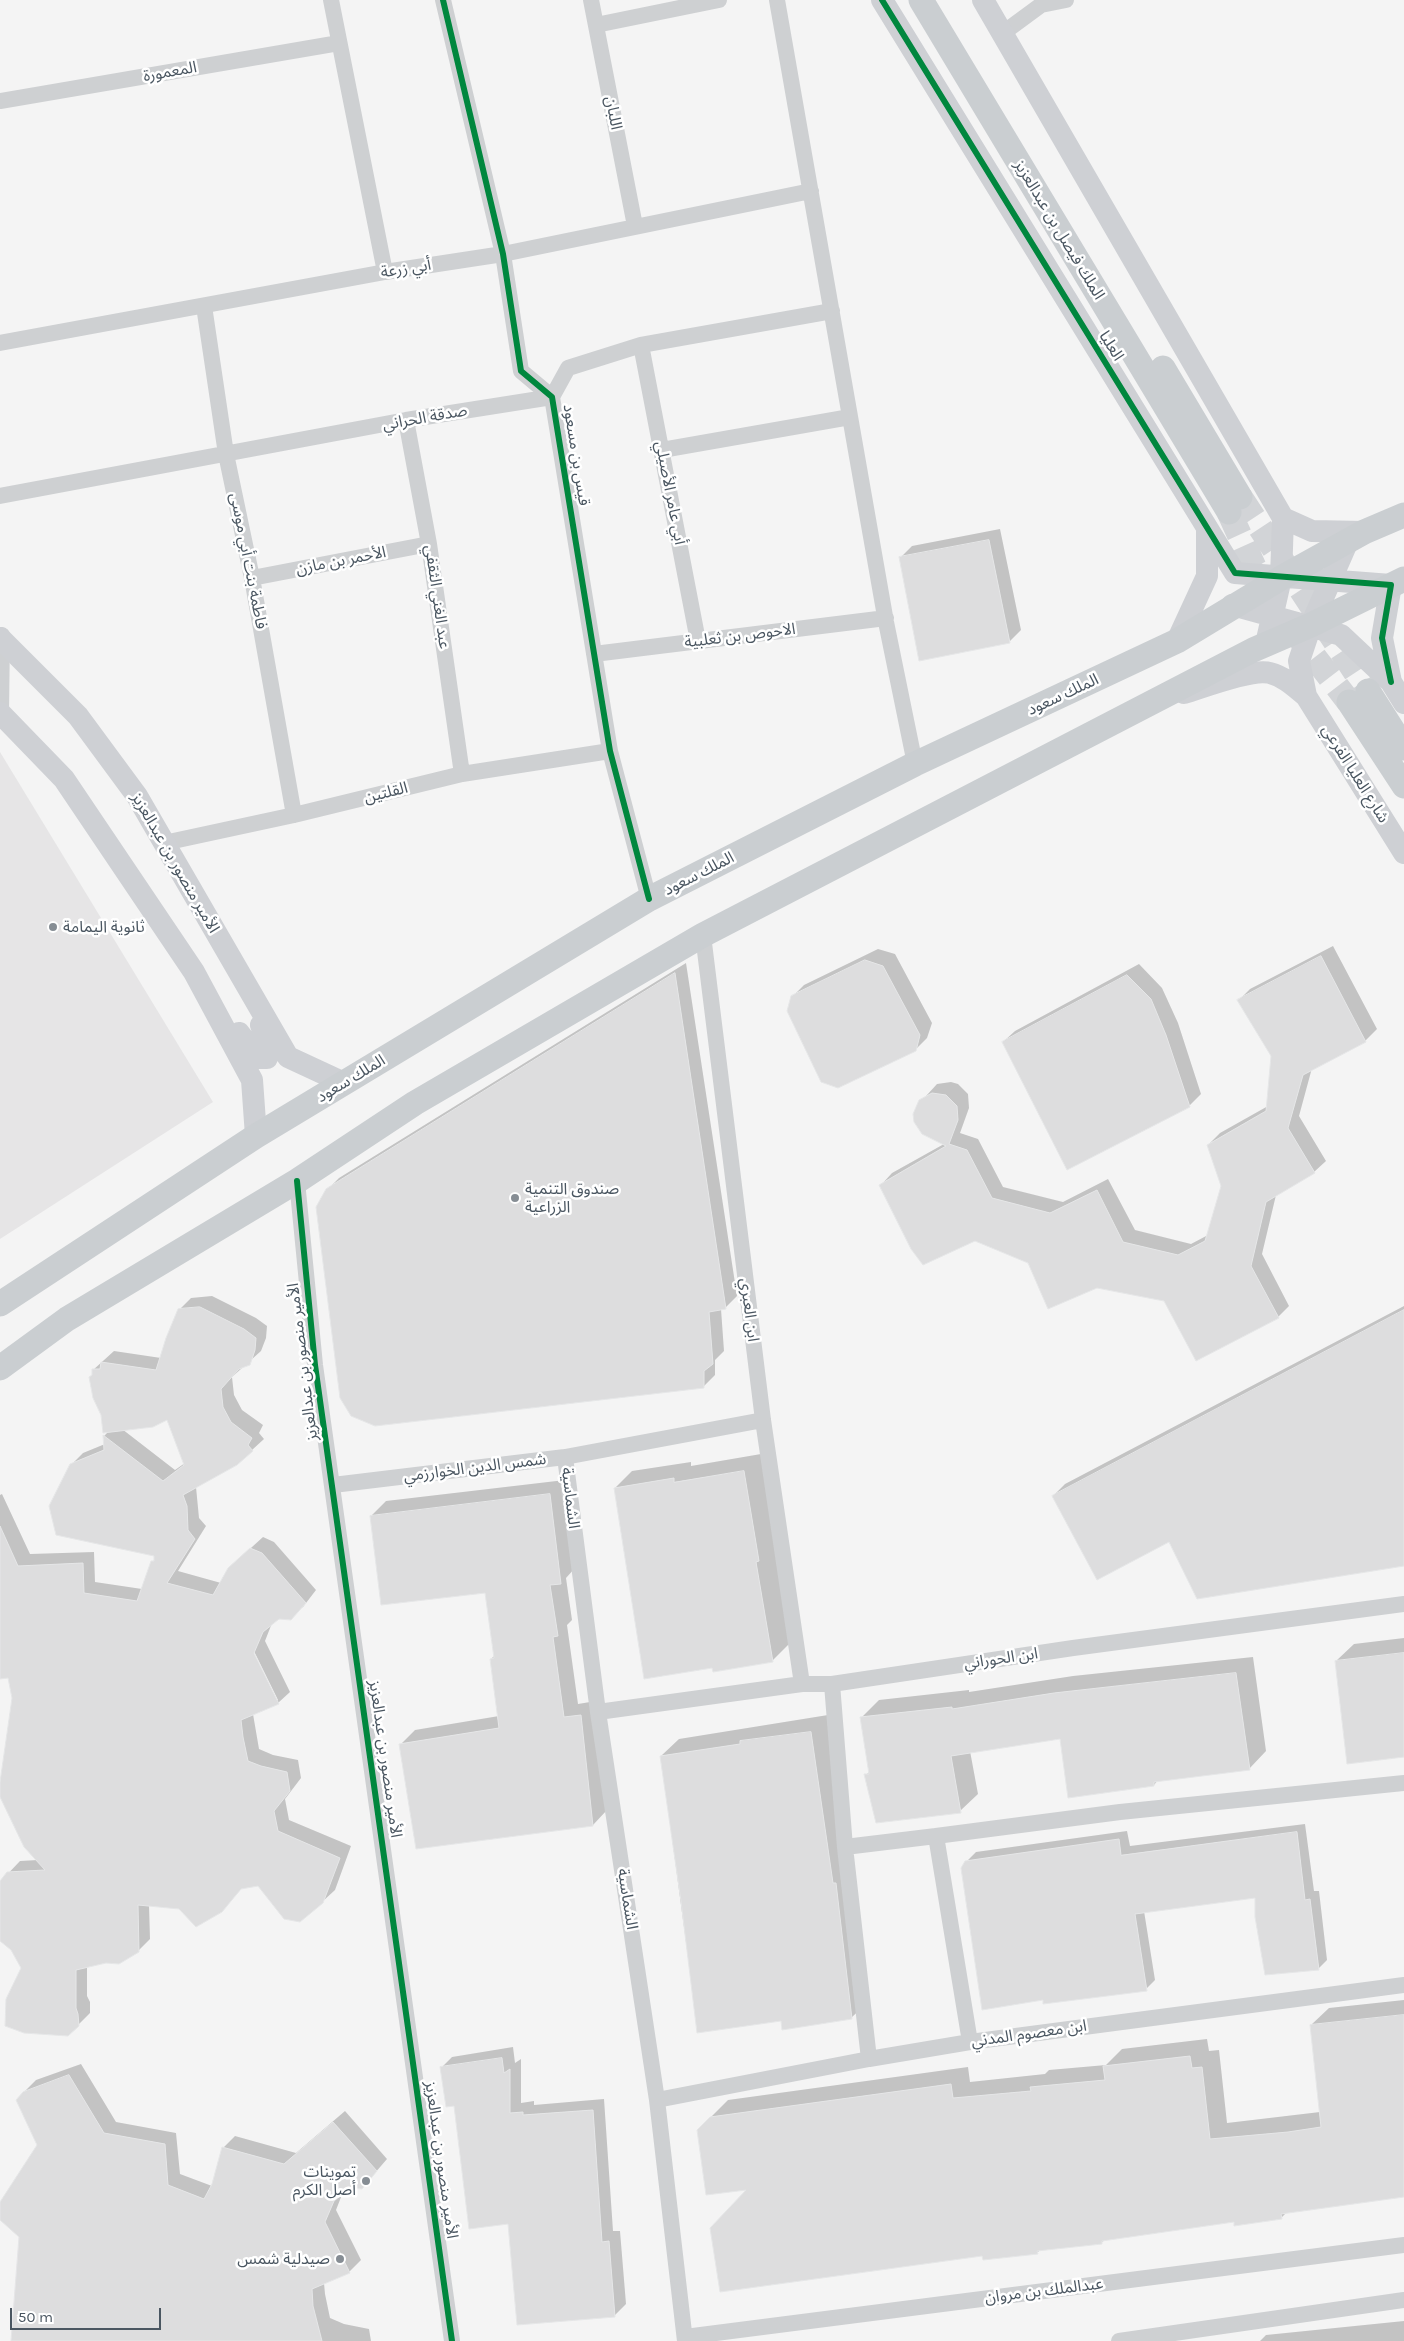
<!DOCTYPE html>
<meta charset="utf-8">
<style>
body{margin:0}
#map{position:relative;width:1404px;height:2341px;overflow:hidden;background:#f4f4f4;font-family:Karla,sans-serif}
canvas{display:block}
.scale{position:absolute;left:10px;top:2308px;width:151px;height:22px;box-sizing:border-box;border:2px solid #4a5661;border-top:0;padding-left:6px;font-size:15px;line-height:18px;white-space:nowrap;color:#4a5661;-webkit-text-stroke:4px #fff;paint-order:stroke}
</style>
<div id="map">
<canvas width="1404" height="2341"></canvas>
<div class="scale">50 m</div>
</div>
<script>
const context = document.querySelector('canvas').getContext('2d');
context.lineJoin = 'round';
function paint(path, color) { context.fillStyle = color; context.fill(path, 'evenodd'); }
function trace(path, color, width, dash) { context.strokeStyle = color; context.lineWidth = width; context.lineCap = dash ? 'butt' : 'round'; context.setLineDash(dash || []); context.stroke(path); }
function drawText(font, color, halo, rows, align = 'center') {
  context.font = font + ' Karla,"Noto Sans Arabic",sans-serif'; context.lineWidth = 5; context.setLineDash([]); context.textBaseline = 'middle'; context.strokeStyle = halo; context.fillStyle = color; for (const [text, x, y, turn = 0] of rows) {
    context.save(); context.translate(x, y); context.rotate((+turn || 0) * Math.PI / 180); context.textAlign = isNaN(turn) ? turn : align; if (halo) context.strokeText(text, 0, 0); context.fillText(text, 0, 0); context.restore();
  }
}
paint(new Path2D(`
 M0,752L213,1102L0,1239Z`), '#e6e5e6');
paint(new Path2D(`
 M1000,529L1021,630L1009,642L900,558L912,546Z
 M1333,946L1377,1029L1365,1041L1312,1068L1299,1116L1326,1161L1314,1172L1276,1195L1262,1254L1289,1306L1278,1317L1165,1300L1029,1262L881,1185L892,1173L944,1144L915,1121L916,1107L937,1084L951,1082L958,1084L968,1094L969,1108L960,1133L978,1139L1003,1187L1063,1202L1108,1179L1135,1230L1191,1244L1208,1235L1222,1186L1208,1145L1220,1133L1268,1106L1273,1055L1239,1000L1250,989Z
 M878,949L895,954L932,1023L927,1038L915,1050L792,997L804,985Z
 M686,963L737,1296L725,1308L721,1309L724,1351L715,1360V1375L703,1387L327,1190L339,1178Z
 M1139,964L1162,988L1178,1023L1201,1094L1189,1106L1003,1042L1015,1031Z
 M212,1296L256,1318L267,1326L266,1338L261,1351L232,1377L234,1395L242,1410L263,1425L259,1433L264,1439L252,1450L196,1487L199,1518L206,1526L178,1571L221,1583L241,1557L263,1537L274,1542L316,1590L303,1607L272,1623L265,1641L290,1692L278,1703L253,1714L259,1749L273,1755L298,1760L301,1778L285,1799L289,1820L351,1846L335,1890L322,1902L259,1884L243,1887L221,1911L149,1905L150,1939L138,1951L87,1966V1996L90,2002V2013L78,2025L23,1968L12,1949L0,1940V1882L20,1861L38,1860L0,1794L13,1698L9,1676L0,1677V1495L2,1494L30,1554L94,1552L95,1582L142,1589L156,1555L71,1465L83,1453L105,1444L104,1436L109,1431L102,1415L93,1370L114,1351L161,1358L179,1310L191,1298ZM167,1419L185,1463L175,1470L122,1429ZM252,1647L278,1700H275L250,1648Z
 M1404,1306V1565L1170,1541L1053,1496L1065,1484Z
 M761,1454L790,1643L772,1661L615,1488L632,1471L691,1462V1466Z
 M565,1480L575,1568L566,1578L572,1620L567,1625L578,1704L596,1701L607,1810L593,1825L400,1745L415,1730L499,1716L491,1659L495,1655L486,1592L371,1516L386,1501Z
 M1404,1638V1756L1336,1661L1354,1644Z
 M1253,1657L1266,1751L1249,1769L1158,1780L1154,1785L1061,1737L970,1751L978,1794L960,1811L866,1775L870,1771L861,1718L879,1700L969,1690V1692L1073,1676Z
 M828,1715L869,2001L851,2018L782,2020L698,2032L661,1756L679,1739Z
 M1305,1824L1314,1891H1319L1327,1960L1318,1969L1256,1897L1144,1911L1155,1980L1146,1989L966,1862L976,1852L1127,1831L1130,1846Z
 M1404,2000V2196L1287,2212L1281,2218L1235,2220L1106,2239L1101,2243L1041,2249L1037,2253L983,2255L750,2188L698,2130L728,2100L968,2067L970,2082L1045,2074L1049,2070L1106,2065L1122,2049L1207,2039L1209,2051L1219,2050L1227,2123L1320,2112L1311,2025L1329,2008Z
 M513,2047L515,2063L521,2059V2103L534,2101V2105L604,2099L613,2231H620L626,2304L615,2315L518,2323L509,2223L455,2104L441,2068L452,2057Z
 M81,2064L116,2122L176,2133L180,2174L212,2186L223,2148L235,2136L296,2153L345,2111L387,2159L362,2188L350,2187L343,2192L336,2210L361,2260L349,2272L324,2283L325,2294L330,2318L344,2324L369,2329L371,2341H13L20,2236L0,2218V2204L38,2145L24,2092L36,2080Z
 M1404,2321V2341H1260L1266,2335Z`), '#0003');
const building = new Path2D(`
 M989,540L1010,643L919,661L899,557Z
 M1321,956L1366,1042L1303,1075L1288,1128L1315,1173L1266,1202L1251,1266L1279,1318L1196,1361L1164,1301L1097,1288L1048,1309L1028,1263L975,1241L923,1265L911,1249L879,1185L946,1146L922,1134L914,1122L913,1114L919,1100L932,1093L946,1095L957,1106L958,1120L949,1144L967,1150L992,1198L1050,1213L1097,1190L1123,1242L1178,1255L1205,1241L1221,1186L1207,1145L1266,1111L1271,1056L1237,1000Z
 M865,960L883,966L920,1035L916,1051L838,1088L821,1082L787,1011L791,996Z
 M675,973L726,1309L709,1312L713,1364L704,1371V1388L375,1426L351,1416L340,1398L316,1207L326,1189Z
 M1127,975L1151,999L1166,1035L1190,1107L1067,1170L1002,1042Z
 M200,1307L244,1329L256,1338L255,1350L250,1365L239,1369L221,1389L223,1407L231,1422L252,1438L248,1445L253,1451L237,1465L183,1495L187,1506L188,1530L195,1539L167,1583L213,1595L228,1568L250,1548L262,1553L306,1603L291,1620L279,1619L263,1632L254,1653L279,1704L241,1720L243,1737L248,1761L261,1766L287,1772L290,1791L274,1811L278,1831L340,1858L323,1903L300,1922L284,1919L258,1886L241,1889L222,1912L196,1927L179,1909L138,1905L139,1952L119,1964L106,1963L76,1970V2008L78,2014L79,2026L68,2036L24,2033L5,2026L6,1999L21,1968L11,1950L0,1941V1881L7,1872L45,1870L24,1847L0,1797V1782L12,1698L8,1678L0,1679V1526L18,1566L83,1563L84,1593L137,1601L151,1561H154V1556L56,1535L49,1506L70,1464L104,1450L103,1435L163,1481L184,1465L167,1420L153,1427L103,1433L101,1415L93,1398L89,1377L92,1375V1369H100L101,1362L156,1370L166,1338L178,1309Z
 M1404,1310V1566L1197,1599L1169,1542L1097,1580L1052,1496Z
 M744,1471L759,1561L756,1562L773,1662L713,1672L712,1668L644,1679L614,1488L674,1478V1482Z
 M550,1494L561,1584L550,1585L558,1636L553,1637L564,1717L581,1715L593,1826L416,1849L399,1744L499,1728L490,1659L494,1658L485,1593L381,1605L370,1516Z
 M1404,1653V1757L1347,1764L1335,1661Z
 M1236,1673L1250,1770L1154,1782V1786L1068,1798L1060,1739L951,1756L961,1813L876,1823L864,1774H869L860,1717L952,1707V1709L1054,1693Z
 M811,1732L833,1883H836L852,2019L782,2030L781,2021L697,2033L681,1901L660,1756L740,1744V1741Z
 M1297,1832L1305,1900L1310,1899L1319,1970L1265,1975L1255,1917V1898L1135,1914L1147,1991L1043,2004V2000L982,2010L961,1868L965,1861L1119,1839L1121,1855Z
 M1404,2015V2197L1281,2214L1282,2219L1234,2226V2222L1102,2241V2244L1037,2251L1038,2254L983,2260L982,2256L720,2292L710,2228L746,2190L706,2195L697,2130L710,2117L951,2084L953,2098L1031,2091L1030,2087L1105,2080L1103,2066L1190,2056L1192,2068L1202,2067L1210,2139L1288,2132L1321,2127L1310,2025Z
 M502,2058L504,2073L510,2069V2113L523,2112V2115L593,2110L602,2242L609,2241L615,2317L517,2325L508,2224L469,2229L454,2106L446,2107L440,2067Z
 M69,2075L104,2133L165,2144L168,2185L204,2199L212,2184L222,2147L284,2164L333,2122L377,2171L362,2189L350,2188L334,2201L325,2222L350,2273L312,2289L313,2306L322,2341H11L19,2237L0,2220V2202L37,2145L16,2100L23,2092Z`);
paint(building, '#ddddde');
trace(building, '#e5e6e7', 1);
trace(new Path2D(`
 M1240,497L1368,691
 M1229,512L1254,567L1270,592
 M1292,628L1349,702`), '#d2d4d7', 25, [25, 12]);
trace(new Path2D(`
 M331,0L385,272
 M443,0L503,254L521,371L552,397L610,751L649,899
 M591,0L635,226
 M777,0L886,622L915,764
 M596,25L719,0
 M1003,33L1041,5L1066,0
 M0,101L339,43
 M204,306L226,454L252,578L294,815
 M0,343L385,272L503,254L811,191
 M641,345L698,641
 M552,397L568,368L641,345L832,311
 M406,420L429,544L462,774
 M662,450L850,417
 M0,496L406,420L552,397
 M252,578L429,544
 M594,654L886,618
 M1,713L2,635
 M164,843L294,815L462,774L610,751
 M703,935L763,1420L802,1684
 M297,1181L315,1365L452,2341
 M565,1457L598,1712L657,2100L685,2341
 M333,1485L565,1457L763,1420
 M832,1684L845,1847L869,2059
 M598,1712L802,1684H832L1073,1648L1404,1604
 M845,1847L936,1836
 M970,2042L936,1836L1120,1812L1404,1783
 M657,2100L869,2059L970,2042L1404,1985
 M685,2337L1404,2245
 M1119,2341L1404,2300`), '#ced0d2', 16);
trace(new Path2D(`
 M882,0L1235,573L1391,585L1382,638L1391,682
 M983,0L1283,518L1281,578L1266,644
 M1283,518L1312,531L1364,532
 M1347,543L1311,625L1299,661L1306,696L1404,853
 M1232,605L1341,635L1391,682L1404,703
 M0,638L78,716L137,796L288,1057L344,1083
 M1177,641L1207,576V528
 M1184,693C1204,687 1252,668 1270,673C1285,677 1295,687 1306,696
 M0,713L64,779L194,972L252,1080L256,1136
 M239,1033L258,1058H267L270,1050L261,1025`), '#ced0d4', 22);
trace(new Path2D(`
 M921,0L1229,512
 M1163,368L1240,497
 M1368,691L1404,748
 M1349,702L1404,786
 M0,1304L256,1136L649,899L915,764L1177,641L1281,578L1364,532L1404,515
 M0,1368L67,1319L297,1181L415,1103L703,935L1253,650L1311,625L1404,579`), '#caced1', 25);
trace(new Path2D(`
 M443,0L503,254L521,371L552,397L610,751L649,899
 M882,0L1235,573L1391,585L1382,638L1391,682
 M297,1181L315,1365L452,2341`), '#00873e', 6);
for (const [x, y, r, color] of [
 [53,927,5,"#868d94"],
 [515,1198,5,"#868d94"],
 [366,2181,5,"#868d94"],
 [340,2259,5,"#868d94"]
]) { const dot = new Path2D(); dot.arc(x, y, r, 0, 2 * Math.PI); context.fillStyle = color; context.fill(dot); trace(dot, '#fff', 2); }
drawText('16px', '#4a5661', '#fff', [
 ["المعمورة",170,72,-10],
 ["اللبان",613,113,79],
 ["الملك فيصل بن عبدالعزيز",1059,230,59],
 ["أبي زرعة",406,269,-9],
 ["العليا",1111,346,58],
 ["صدقة الحراني",425,418,-10],
 ["قيس بن مسعود",576,455,81],
 ["أبي عامر الأصيلي",670,493,79],
 ["فاطمة بنت أبي موسى",248,561,79],
 ["الأحمر بن مازن",341,561,-11],
 ["عبد الغني الثقفي",437,597,82],
 ["الاحوص بن ثعلبية",740,636,-7],
 ["الملك سعود",1063,695,-25],
 ["شارع العليا الفرعي",1355,774,58],
 ["القلتين",386,793,-14],
 ["الأمير منصور بن عبدالعزيز",175,863,60],
 ["الملك سعود",699,874,-27],
 ["الملك سعود",351,1079,-31],
 ["ابن العبري",749,1310,83],
 ["الأمير منصور بن عبدالعزيز",303,1362,-97],
 ["شمس الدين الخوارزمي",475,1468,-7],
 ["الشماسية",570,1498,83],
 ["ابن الحوراني",1001,1659,-8],
 ["الأمير منصور بن عبدالعزيز",385,1759,82],
 ["الشماسية",627,1899,81],
 ["ابن معصوم المدني",1029,2034,-8],
 ["الأمير منصور بن عبدالعزيز",441,2160,82],
 ["عبدالملك بن مروان",1044,2291,-7]
]);
drawText('16px', '#4a5661', '#fff', [
 ["ثانوية اليمامة",63,927],
 ["صندوق التنمية",525,1189],
 ["الزراعية",525,1207],
 ["تموينات",356,2172,"right"],
 ["أصل الكرم",356,2190,"right"],
 ["صيدلية شمس",330,2259,"right"]
], 'left');
</script>
